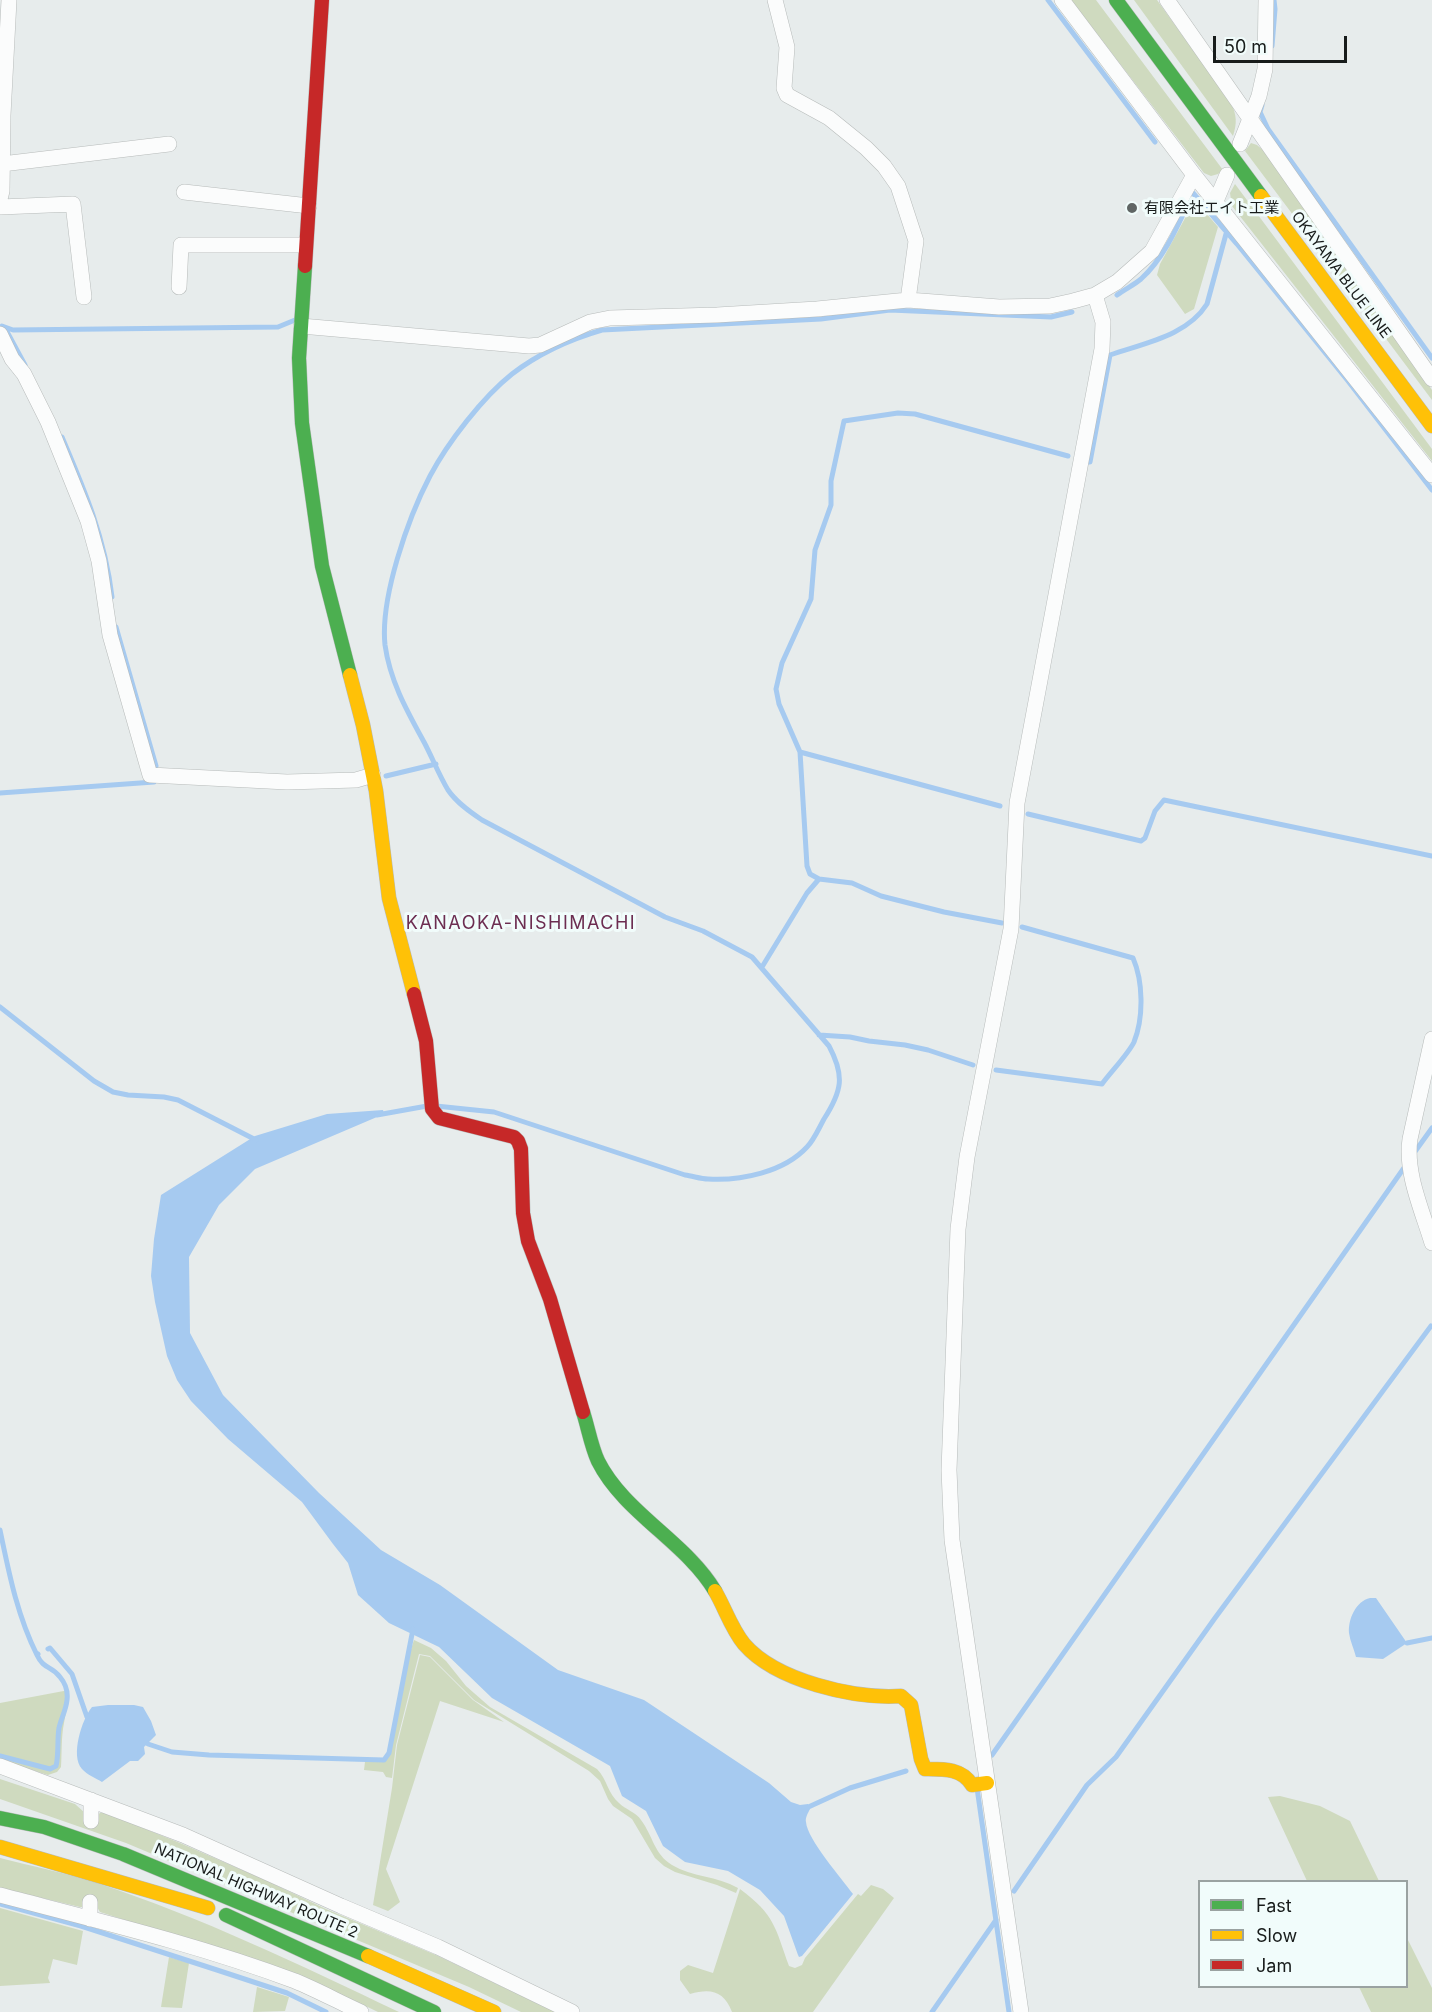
<!DOCTYPE html>
<meta charset="utf-8">
<style>
body{margin:0}
#map{position:relative;width:1432px;height:2012px;overflow:hidden;background:#e7ecec;font-family:Inter,sans-serif}
canvas{display:block}
.legend{position:absolute;left:1198px;top:1880px;width:210px;height:108px;box-sizing:border-box;background:#f1fcfb;border:2px solid #9aa2a1;margin:0;padding:8px 10px;list-style:none;font-size:18px;color:#181c1b}
.legend li{display:flex;align-items:center;gap:12px;height:30px}
.legend b{width:30px;border:2px solid #9aa2a1}
.scale{position:absolute;left:1213px;top:36px;width:134px;height:27px;box-sizing:border-box;border:3px solid #181c1b;border-top:0;padding-left:8px;font-size:18px;line-height:21px;white-space:nowrap;color:#181c1b;-webkit-text-stroke:4px #f1fcfb;paint-order:stroke}
</style>
<div id="map">
<canvas width="1432" height="2012"></canvas>
<ul class="legend">
<li><b style="height:8px;background:#4caf50"></b>Fast</li>
<li><b style="height:8px;background:#ffc107"></b>Slow</li>
<li><b style="height:8px;background:#c62828"></b>Jam</li>
</ul>
<div class="scale">50 m</div>
</div>
<script>
const context = document.querySelector('canvas').getContext('2d');
context.lineJoin = 'round';
function paint(path, color) { context.fillStyle = color; context.fill(path, 'evenodd'); }
function trace(path, color, width, dash) { context.strokeStyle = color; context.lineWidth = width; context.lineCap = dash ? 'butt' : 'round'; context.setLineDash(dash || []); context.stroke(path); }
function drawText(font, color, halo, rows, align = 'center') {
  context.font = font + ' Inter,"Noto Sans JP",sans-serif'; context.lineWidth = 6; context.setLineDash([]); context.textBaseline = 'middle'; context.strokeStyle = halo; context.fillStyle = color; for (const [text, x, y, turn = 0] of rows) {
    context.save(); context.translate(x, y); context.rotate((+turn || 0) * Math.PI / 180); context.textAlign = isNaN(turn) ? turn : align; if (halo) context.strokeText(text, 0, 0); context.fillText(text, 0, 0); context.restore();
  }
}
paint(new Path2D(`
 M1071,0H1096L1223,170L1218,174L1211,176L1204,173Z
 M1134,0H1157L1231,103C1237,116 1237,123 1233,136Z
 M1251,143L1257,145L1265,152L1432,390V400L1245,151Z
 M1235,184L1432,449V461L1232,206L1230,193Z
 M1195,200L1218,227L1194,309L1185,314L1157,275L1160,264Z
 M414,1640L431,1648L446,1661L466,1686L490,1707L597,1769C607,1779 608,1794 619,1803C626,1810 636,1812 641,1820C653,1836 654,1854 672,1865C692,1877 717,1876 738,1888L736,1893L717,1885L675,1872L664,1866L655,1858L632,1819L613,1806L608,1799L600,1781L589,1771L474,1700L430,1656L419,1654L396,1745L392,1778L386,1777L383,1772L364,1770L365,1762L385,1761L390,1754L410,1652Z
 M420,1655L430,1657L473,1700L504,1722L440,1701L386,1869L400,1902L388,1911L373,1905L392,1788L397,1745Z
 M69,1690C69,1702 66,1711 64,1723C61,1738 62,1753 61,1767L57,1772L48,1775L0,1760V1703Z
 M0,1779L75,1804L85,1813L95,1817L100,1813H106L180,1843L265,1880L326,1909L436,1955L555,2012H521L469,1987L126,1843L0,1799Z
 M1280,1796L1320,1806L1350,1821L1379,1881H1307L1268,1797Z
 M0,1858C32,1866 65,1873 97,1883C201,1917 300,1965 399,2012H378L351,1999L244,1958L100,1912L97,1907H80L0,1888Z
 M871,1885L883,1889L894,1898L813,2012H732C724,1991 711,1988 690,1994L680,1980V1971L688,1965L713,1973L740,1889C775,1915 775,1927 789,1966L795,1968L802,1965L805,1958L858,1894L861,1896Z
 M0,1908L83,1931L77,1965L53,1959L48,1978L50,1983L0,1986Z
 M1407,1938L1432,1988V2012H1371L1359,1987L1406,1986Z
 M169,1957L189,1963L182,2008L161,2007Z
 M257,1987L289,1997L285,2011L253,2012Z`), '#cfdabf');
paint(new Path2D(`
 M383,1110L384,1114L255,1169L219,1205L189,1257L190,1333L223,1395L319,1493L381,1550L440,1585L558,1670L644,1700L769,1783L791,1802L800,1805L808,1804L810,1809C808,1813 805,1818 806,1822C807,1839 842,1879 853,1894L802,1956L799,1957L798,1955L784,1916L760,1890L728,1871L685,1862L663,1846L646,1811L622,1796L610,1766L492,1698L439,1647L389,1623L358,1595L348,1563L333,1544L302,1502L228,1439L191,1401L177,1380L167,1356L155,1302L151,1276L154,1239L161,1195L255,1136L327,1114Z
 M1370,1598H1376L1407,1643L1383,1659L1356,1657C1354,1649 1350,1641 1349,1633C1348,1619 1356,1601 1370,1598Z
 M108,1705H134L143,1707L151,1721L156,1735L144,1747L145,1754L138,1761H130L102,1782C96,1778 87,1775 82,1769C70,1756 82,1719 92,1707Z`), '#a6caf0');
trace(new Path2D(`
 M1048,0L1155,142
 M1272,46L1275,9L1274,0
 M1262,105L1260,112L1268,129L1432,358
 M1193,193L1237,244L1348,381L1432,490
 M1117,295C1125,289 1134,285 1141,279C1162,260 1175,232 1187,206
 M2,326L13,330L278,327L295,320
 M5,328L25,365
 M62,437C85,491 105,538 112,597
 M1089,462H1090L1110,355C1144,343 1187,336 1207,304L1226,234
 M116,627L156,766
 M800,752L1000,806
 M386,776L436,764
 M0,793L154,782
 M1028,814L1141,841L1145,838L1155,811L1164,800L1432,856
 M819,879L810,874L807,866L800,752L779,704L776,689L782,663L811,599L815,550L831,505V481L844,421L898,413L915,414L1068,456
 M762,967L807,893L819,879L852,883L881,896L944,912L1002,923
 M0,1007L94,1081L113,1092L128,1095L164,1097L178,1100L256,1140
 M819,1035L850,1037L869,1041L905,1045L928,1050L973,1065
 M996,1070L1102,1084C1110,1073 1129,1053 1134,1042C1144,1017 1143,981 1133,958L1022,927
 M436,1106L494,1112L685,1175C693,1176 701,1179 708,1179C741,1181 784,1172 807,1147C814,1140 819,1128 824,1119C842,1091 845,1076 829,1046L752,957L703,931L665,917L482,820C470,812 457,803 448,790C439,775 432,757 424,742C407,711 390,681 385,645C380,598 408,518 430,476C448,442 483,397 512,374C538,354 571,339 602,330L821,319L890,310L1051,317L1072,312
 M377,1115L427,1106
 M1414,1153L1432,1128
 M0,1530C9,1573 17,1615 37,1655L38,1654
 M1407,1643L1432,1638
 M48,1649L50,1648L72,1674L87,1717
 M148,1744L172,1752L209,1755L384,1760L389,1753L413,1629
 M992,1755L1406,1165
 M0,1756L50,1769L56,1766C59,1754 57,1740 59,1728C61,1719 66,1710 67,1700C68,1692 65,1683 60,1677C51,1665 44,1670 37,1655
 M977,1788L1009,2012
 M804,1809L850,1788L906,1771
 M1014,1891L1087,1785L1116,1757L1215,1618L1431,1326
 M0,1904L81,1926L217,1970L287,1993L326,2012
 M932,2012L996,1920`), '#a6caf0', 5);
const street = new Path2D(`
 M775,0L787,47L784,88L787,95L829,118L866,148L884,166L898,186L916,241L908,300
 M1062,0L1194,175L1432,475
 M1167,0L1432,379
 M1240,144L1259,96L1265,69L1266,0
 M2,164L169,144
 M184,192L309,206
 M0,199L2,191L3,115L9,0
 M1216,201L1227,175
 M0,207L73,204L84,297
 M179,287L181,245H305
 M301,326L529,346L540,345L590,322L610,318L717,315L817,309L908,300L999,307L1050,306L1073,301L1095,295L1117,282L1152,251L1194,175
 M0,334L12,359L24,374L48,422L88,521L99,561L110,635L150,775L287,782L356,780L373,775
 M1432,1039L1410,1139C1405,1173 1422,1210 1432,1243
 M0,1766L183,1835L341,1906L438,1947L572,2012
 M91,1821V1800
 M0,1895C99,1921 199,1945 295,1981C317,1990 339,2002 361,2012
 M90,1919V1902
 M1021,2012L952,1540L949,1470L958,1229L967,1157L1011,929L1017,803L1102,349L1103,322L1095,295`);
const fast = new Path2D(`
 M1116,0L1261,196
 M305,266L299,358L302,423L322,566L350,675
 M583,1412C588,1427 591,1446 598,1461C624,1513 686,1542 715,1591
 M0,1818L44,1827L123,1854L368,1956
 M226,1915L434,2012`);
const slow = new Path2D(`
 M1261,196L1432,426
 M350,675L363,725L376,791L389,898L414,994
 M715,1591C725,1608 731,1628 744,1644C776,1681 854,1699 901,1696L911,1705L921,1759L925,1769C943,1769 962,1768 972,1785L987,1783
 M0,1847L208,1908
 M368,1956L494,2012`);
const jam = new Path2D(`
 M305,266L322,0
 M414,994L426,1041L432,1109L439,1118L514,1137L518,1141L521,1149L523,1213L528,1241L550,1299L583,1412`);
trace(street, '#b7bbba', 16);
trace(fast, '#b7bbba', 15);
trace(slow, '#b7bbba', 15);
trace(jam, '#b7bbba', 15);
trace(street, '#fbfcfc', 15);
trace(fast, '#4caf50', 14);
trace(slow, '#ffc107', 14);
trace(jam, '#c62828', 14);
for (const [x, y, r, color] of [
 [1132,208,6,"#606564"]
]) { const dot = new Path2D(); dot.arc(x, y, r, 0, 2 * Math.PI); context.fillStyle = color; context.fill(dot); trace(dot, '#f1fcfb', 2); }
drawText('15px', '#181c1b', '#f1fcfb', [
 ["有限会社エイト工業",1144,208]
], 'left');
drawText('15px', '#181c1b', '#f1fcfb', [
 ["OKAYAMA BLUE LINE",1341,275,53],
 ["NATIONAL HIGHWAY ROUTE 2",256,1891,23]
]);
context.letterSpacing = '1.5px';
drawText('18px', '#6c2d51', '#f1fcfb', [
 ["KANAOKA-NISHIMACHI",521,924]
]);
context.letterSpacing = '0px';
</script>
